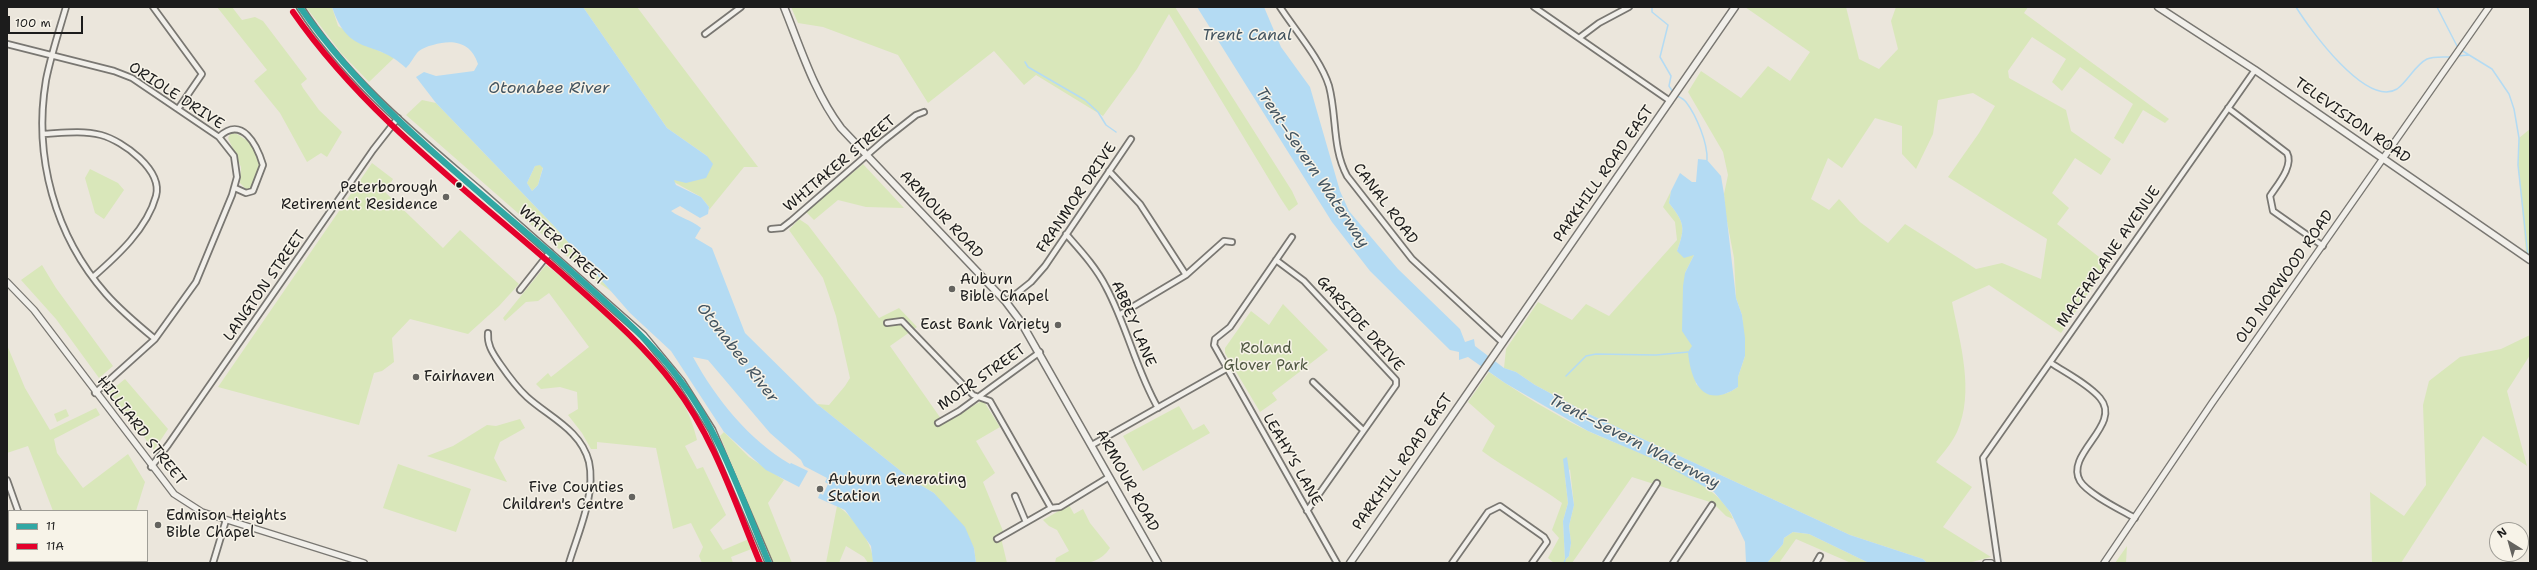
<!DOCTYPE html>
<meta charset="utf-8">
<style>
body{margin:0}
#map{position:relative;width:2537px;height:570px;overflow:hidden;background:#ebe6dc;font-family:"Shantell Sans",sans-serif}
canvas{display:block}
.frame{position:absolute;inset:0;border:8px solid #1c1c1c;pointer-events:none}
.legend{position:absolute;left:8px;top:510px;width:140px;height:52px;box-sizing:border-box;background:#f7f3e8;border:1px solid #9f9d96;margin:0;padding:5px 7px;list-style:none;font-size:12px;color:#1c1c1c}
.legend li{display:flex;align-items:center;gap:8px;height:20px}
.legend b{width:20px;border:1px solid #9f9d96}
.north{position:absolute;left:2489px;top:522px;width:40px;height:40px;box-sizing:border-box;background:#f7f3e8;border:1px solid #9f9d96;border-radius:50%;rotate:323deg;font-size:11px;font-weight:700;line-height:16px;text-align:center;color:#1c1c1c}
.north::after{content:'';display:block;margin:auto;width:14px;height:18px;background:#64635f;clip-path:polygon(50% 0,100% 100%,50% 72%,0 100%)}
.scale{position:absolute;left:8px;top:16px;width:75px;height:18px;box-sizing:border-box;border:2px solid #1c1c1c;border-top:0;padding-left:5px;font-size:12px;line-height:14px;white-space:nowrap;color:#1c1c1c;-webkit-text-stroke:3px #f7f3e8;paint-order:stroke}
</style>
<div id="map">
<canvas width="2537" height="570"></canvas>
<div class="frame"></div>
<ul class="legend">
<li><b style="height:5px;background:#31a8a4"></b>11</li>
<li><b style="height:5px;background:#e4002b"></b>11A</li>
</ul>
<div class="north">N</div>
<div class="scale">100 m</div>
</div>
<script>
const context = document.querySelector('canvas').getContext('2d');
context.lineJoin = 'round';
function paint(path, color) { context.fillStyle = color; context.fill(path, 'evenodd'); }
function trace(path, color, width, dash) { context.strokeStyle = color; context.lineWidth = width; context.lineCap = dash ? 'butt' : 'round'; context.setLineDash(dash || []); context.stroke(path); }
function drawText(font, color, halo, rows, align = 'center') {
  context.font = font + ' "Shantell Sans",sans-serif'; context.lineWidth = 3; context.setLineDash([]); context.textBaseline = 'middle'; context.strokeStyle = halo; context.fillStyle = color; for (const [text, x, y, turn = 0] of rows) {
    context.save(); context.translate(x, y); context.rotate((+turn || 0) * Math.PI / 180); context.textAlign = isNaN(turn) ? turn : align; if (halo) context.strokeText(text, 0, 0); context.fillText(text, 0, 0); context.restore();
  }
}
paint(new Path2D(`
 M217,7H232L242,20L255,17L263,21L307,79L301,84L303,88L319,110L342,132L327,157L321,153L307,162L280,113L254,81L267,70Z
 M306,7H332L338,26L379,51L395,57L369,82L341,53Z
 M583,7H637L758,167H744L709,210V207L701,197L674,182V179L707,156L667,128Z
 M791,7H1175L1292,191L1298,204L1289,211L1281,199L1169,14L1137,69L1103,116L1036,75L1024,85L994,51L928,103L898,55L823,27L798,23Z
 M1745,7H1846L1859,59L1879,69L1898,49L1891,21L1896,7H2028L2024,13L2169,119L2165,123L2143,110L2123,144L2114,138L2133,104L2080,67L2062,91L2052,82L2066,59L2032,37L2008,71L2009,78L2066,110L2071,131L2111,159L2101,175L2075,158L2052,193L2069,208L2057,224L2108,264L2061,333L1989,285L1952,302C1960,343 1975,392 1957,432C1952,443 1943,453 1936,462L1972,487L1943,527L1991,557L1968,563H1927L1923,559L1850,535L1589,414L1535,385L1516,372L1504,368L1506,349L1538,302L1572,320L1586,304L1609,316L1677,240L1675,222L1663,207L1671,191L1669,203C1684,222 1686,227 1677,251L1694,255L1685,273L1696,384C1711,397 1722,398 1738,387V377L1745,356L1742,315L1736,298L1734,258L1725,211L1724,194L1728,175L1723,152L1688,92L1701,71L1741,98L1768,66L1790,81L1810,52ZM1973,93L1995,106L1979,133L1948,177L2047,239L2041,279L2002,263L1976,269L1905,224L1888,243L1860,222L1839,199L1829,210L1811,199L1828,158L1842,168L1875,118L1902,126V154L1916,169L1933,134L1938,100Z
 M422,100L436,103L554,226L612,292L592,278L406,115Z
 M2530,129V258L2526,253L2518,165L2519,138Z
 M231,133C237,133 240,136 245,139C262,151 264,174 250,189H246L240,183L241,167L228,138Z
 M372,163L393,179L385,192L443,248L460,230L519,284L499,306L468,334L410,319L392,338L394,362L382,371L374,373L359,425L218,387Z
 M540,164L543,167L538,185L532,191L527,183L535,166Z
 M863,164L904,208L866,207L838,200L814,220L806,212Z
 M90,169L118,183L124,190L104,219L95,213L85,178Z
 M799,219L808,225L879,318L899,308L917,327L890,346L944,423L983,400L1000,427L976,441L995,473L983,482L1003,531L1002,542L1007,563H976L974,548L934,493L912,480L817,404L829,405L845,386L850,378L836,316L823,278L789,230Z
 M42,265L56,288L113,366L99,378L56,319L21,280Z
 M546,265C599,307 683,370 697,440L685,446L697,469L703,467L726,515L710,530L723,550L749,539L754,548L731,557L733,563H702L699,556L703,547L691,523L673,529L656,448L597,442V449H591L582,433L568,415L578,409L577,392L560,387L541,389L536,384L548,373L551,377L589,347L549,293L538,301L526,302L505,321L503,318Z
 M1283,304L1328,350L1272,393L1277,400L1260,412L1225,353V348L1251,311L1269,325Z
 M2530,335V355L2507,391L2527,466L2483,436L2401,563H2372L2370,492L2404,516L2426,485L2423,405L2429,381L2460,357L2501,349Z
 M7,345L25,388L50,430L96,408L100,415L54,439L57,453L83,488L128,454L145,482L136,511H53L28,446L7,453Z
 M1489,372C1519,393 1555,415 1588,431C1624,448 1721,479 1733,519L1726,516L1713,503L1632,477L1572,563H1554L1548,558L1559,538L1552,530L1562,503C1536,484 1508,470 1482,451L1495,426L1468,402ZM1570,469L1574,505L1569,526L1571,543L1569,556L1565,560L1563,521L1568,503L1565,477Z
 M125,379L168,429L154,450L109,392Z
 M1179,406L1193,430L1204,424L1210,433L1143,471L1123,436Z
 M66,409L69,416L57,422L54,414Z
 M520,419L525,428L500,442L494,458L507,482L427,456L453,446L487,425L496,426Z
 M724,432L749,457L784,480L768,503L792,563H773L720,436Z
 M398,464L471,489L456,532L383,508Z
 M1069,505L1074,514L1083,509L1090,523L1110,548C1097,568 1076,563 1055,563L1056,558L1069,551L1057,530L1049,526L1043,520Z
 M837,506C852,514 875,546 873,563H868L864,557L846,546L839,563H826Z
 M1793,532L1809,534L1869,563H1851L1796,539L1779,563H1767L1783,544L1784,538Z
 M2127,546L2126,563H2115Z
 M73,561H119V563H74Z`), '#d9e7ba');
paint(new Path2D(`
 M332,7H583L667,128L707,156L713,164L706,178L686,183L674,180L676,185L701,197L709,207L708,214L700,218L680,206L671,211C682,219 690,219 701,228L695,238L712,248L745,333L817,404L912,480L934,493L965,527L974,548L976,563H873L871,546L845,510L818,498L820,493L823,495L828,484L825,482L827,478L804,466L801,460L770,433L708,360L693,357C716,399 749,440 790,464L791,463L808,471L799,487L766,470L724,432L671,351L630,313L554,226L436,103L416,77L424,72L436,76L474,71L478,64C471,42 453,39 433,45C428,46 420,49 417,53C413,58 411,63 406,68C375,38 349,58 332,7ZM540,165L543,168L538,185L532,191L527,183L535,166Z
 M1197,7H1264L1281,47L1310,87L1340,191L1349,211L1398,269L1460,329L1465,342L1474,339L1475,346L1504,368L1516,372L1535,385L1589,414L1850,535L1923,559L1927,563H1869L1809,534L1793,532L1784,538L1783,544L1767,563L1746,562L1745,542L1731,513L1714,492L1658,461L1588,431L1505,383L1468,357L1459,360V352L1450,350L1370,271L1332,222Z
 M1698,159L1707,160L1721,176L1724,194L1736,298L1742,315L1745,338V356L1738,377V387C1704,410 1691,383 1688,352L1692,346L1682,331L1683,286L1685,273L1694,255L1684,258L1677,251C1686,227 1684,222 1669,203L1671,191L1680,173L1692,182H1696Z
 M1567,457L1574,505L1569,526L1571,543L1569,556L1565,560L1563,521L1568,503L1563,459Z`), '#b4dbf3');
trace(new Path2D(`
 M1652,7V12L1668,25L1660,57L1671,76L1669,86L1673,92
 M2296,7C2309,28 2366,108 2397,89C2408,81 2415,65 2427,59C2433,56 2445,57 2451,57
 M2437,7L2458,48
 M2461,50L2492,69L2509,94L2514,109L2519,138L2518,165L2528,256
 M2457,56L2469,55
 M1025,62L1028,67L1085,100L1098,112L1106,125L1116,132
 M1675,95C1679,97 1683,98 1686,102C1696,115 1708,143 1707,160
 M1566,376L1586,356L1596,354L1656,355L1688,352
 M1564,563L1565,560`), '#b4dbf3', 1.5);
const minor = new Path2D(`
 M66,7C59,31 51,55 46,80C33,157 55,236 106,294C121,311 138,325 155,339
 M153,7L202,74L178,109
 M1280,7C1295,30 1321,60 1329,86C1337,116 1332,148 1347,176L1412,259L1502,342
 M1534,7L1670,101
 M705,34L741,7
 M1579,38L1599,23L1629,7
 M7,44L114,71L132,78L219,137L234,156L237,177L232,195L196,282L155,339L95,393
 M2228,108L2287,153C2294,166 2277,185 2270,196L2273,211L2323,246
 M43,134C62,133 82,130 101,135C123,141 163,170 156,196C147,229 117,256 93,277
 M219,137C242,115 257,145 263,165L253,191L246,193L235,188
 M1109,171L1140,204L1186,275
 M771,229L782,228L791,221L883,141L916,115L924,112
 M1066,234C1080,250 1096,267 1106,287C1127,326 1136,370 1158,408
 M1292,237L1230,327L1215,339L1214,345L1337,563
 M1276,260L1304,281L1396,380V385L1307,511
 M520,290L550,252
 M1006,302L1031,282L1045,266L1131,139
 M1119,315L1186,275L1224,241L1232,242
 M887,323L902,321L973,395L990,401L1051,508
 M488,333C487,344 492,352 498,361C507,374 515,386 527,397C549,417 581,430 589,462C596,494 578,533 569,563
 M2051,363C2066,373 2088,384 2100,398C2123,425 2064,454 2080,481C2088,494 2121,510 2135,518
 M1313,382L1363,430
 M938,423L959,411L1040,352
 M1092,445L1226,369
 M151,467L168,445L373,150L398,118
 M7,480L18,511
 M1015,496L1026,522
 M997,539L1051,508L1060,507L1109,477
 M35,561L36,563
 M213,563L226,520
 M1452,563L1488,512L1500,506L1544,537L1547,542L1532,563
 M1606,563L1657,483
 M1673,563L1712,505
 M1816,563L1820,556
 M1998,563L1983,458L2255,70`);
const tertiary = new Path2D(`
 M7,282L34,310L174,494L202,512L364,563
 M1986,563H1991
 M2104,563L2212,403L2489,7`);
const secondary = new Path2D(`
 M300,7C346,79 415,135 479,190C534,238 588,287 643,335L681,381L712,430L769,563
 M784,7C801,49 814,92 841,128L1006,302L1021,322L1158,563
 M2158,7L2255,70L2530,260
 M1350,563L1735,7`);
trace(minor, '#797772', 8);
trace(tertiary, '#797772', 8);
trace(secondary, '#797772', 9);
trace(minor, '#f1efea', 4.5);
trace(tertiary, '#f1efea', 5.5);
trace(secondary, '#f1efea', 6);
trace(new Path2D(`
 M300,7C373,112 478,189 573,273C611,307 649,339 680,380C721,434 743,502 769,563`), '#31a8a4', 6);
trace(new Path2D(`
 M293,12C366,117 472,194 567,278C605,312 643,344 674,385C714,437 735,503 760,563`), '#e4002b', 6);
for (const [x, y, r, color] of [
 [459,185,3.5,"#1c1c1c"],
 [446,197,4,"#64635f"],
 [952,289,4,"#64635f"],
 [1058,325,4,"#64635f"],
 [416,377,4,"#64635f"],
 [820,489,4,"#64635f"],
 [632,497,4,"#64635f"],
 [158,525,4,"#64635f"]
]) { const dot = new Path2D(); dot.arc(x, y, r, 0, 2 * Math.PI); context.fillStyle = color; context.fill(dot); trace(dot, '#f7f3e8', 1.5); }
drawText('15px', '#1c1c1c', '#f7f3e8', [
 ["ORIOLE DRIVE",176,96,33],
 ["TELEVISION ROAD",2352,121,35],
 ["WHITAKER STREET",840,164,-40],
 ["PARKHILL ROAD EAST",1604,174,-55],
 ["FRANMOR DRIVE",1077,198,-56],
 ["CANAL ROAD",1385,204,53],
 ["ARMOUR ROAD",941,215,47],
 ["WATER STREET",562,246,42],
 ["MACFARLANE AVENUE",2109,257,-55],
 ["OLD NORWOOD ROAD",2285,277,-55],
 ["LANGTON STREET",265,286,-55],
 ["ABBEY LANE",1133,324,67],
 ["GARSIDE DRIVE",1360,324,48],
 ["MOIR STREET",982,378,-35],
 ["HILLIARD STREET",141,431,52],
 ["LEAHY'S LANE",1292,460,60],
 ["PARKHILL ROAD EAST",1403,462,-55],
 ["ARMOUR ROAD",1127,481,61]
]);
drawText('15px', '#1c1c1c', '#f7f3e8', [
 ["Peterborough",438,188,"right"],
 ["Retirement Residence",438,205,"right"],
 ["Auburn",960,280],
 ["Bible Chapel",960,297],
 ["East Bank Variety",1050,325,"right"],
 ["Fairhaven",424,377],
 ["Auburn Generating",828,480],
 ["Station",828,497],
 ["Five Counties",624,488,"right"],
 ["Children's Centre",624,505,"right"],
 ["Edmison Heights",166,516],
 ["Bible Chapel",166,533]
], 'left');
drawText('15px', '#515943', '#f7f3e8', [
 ["Roland",1266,349],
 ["Glover Park",1266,366]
]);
drawText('italic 16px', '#435460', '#f7f3e8', [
 ["Trent Canal",1247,36],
 ["Otonabee River",549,89],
 ["Trent–Severn Waterway",1312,168,56],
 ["Otonabee River",737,353,52],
 ["Trent–Severn Waterway",1634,442,27]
]);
</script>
